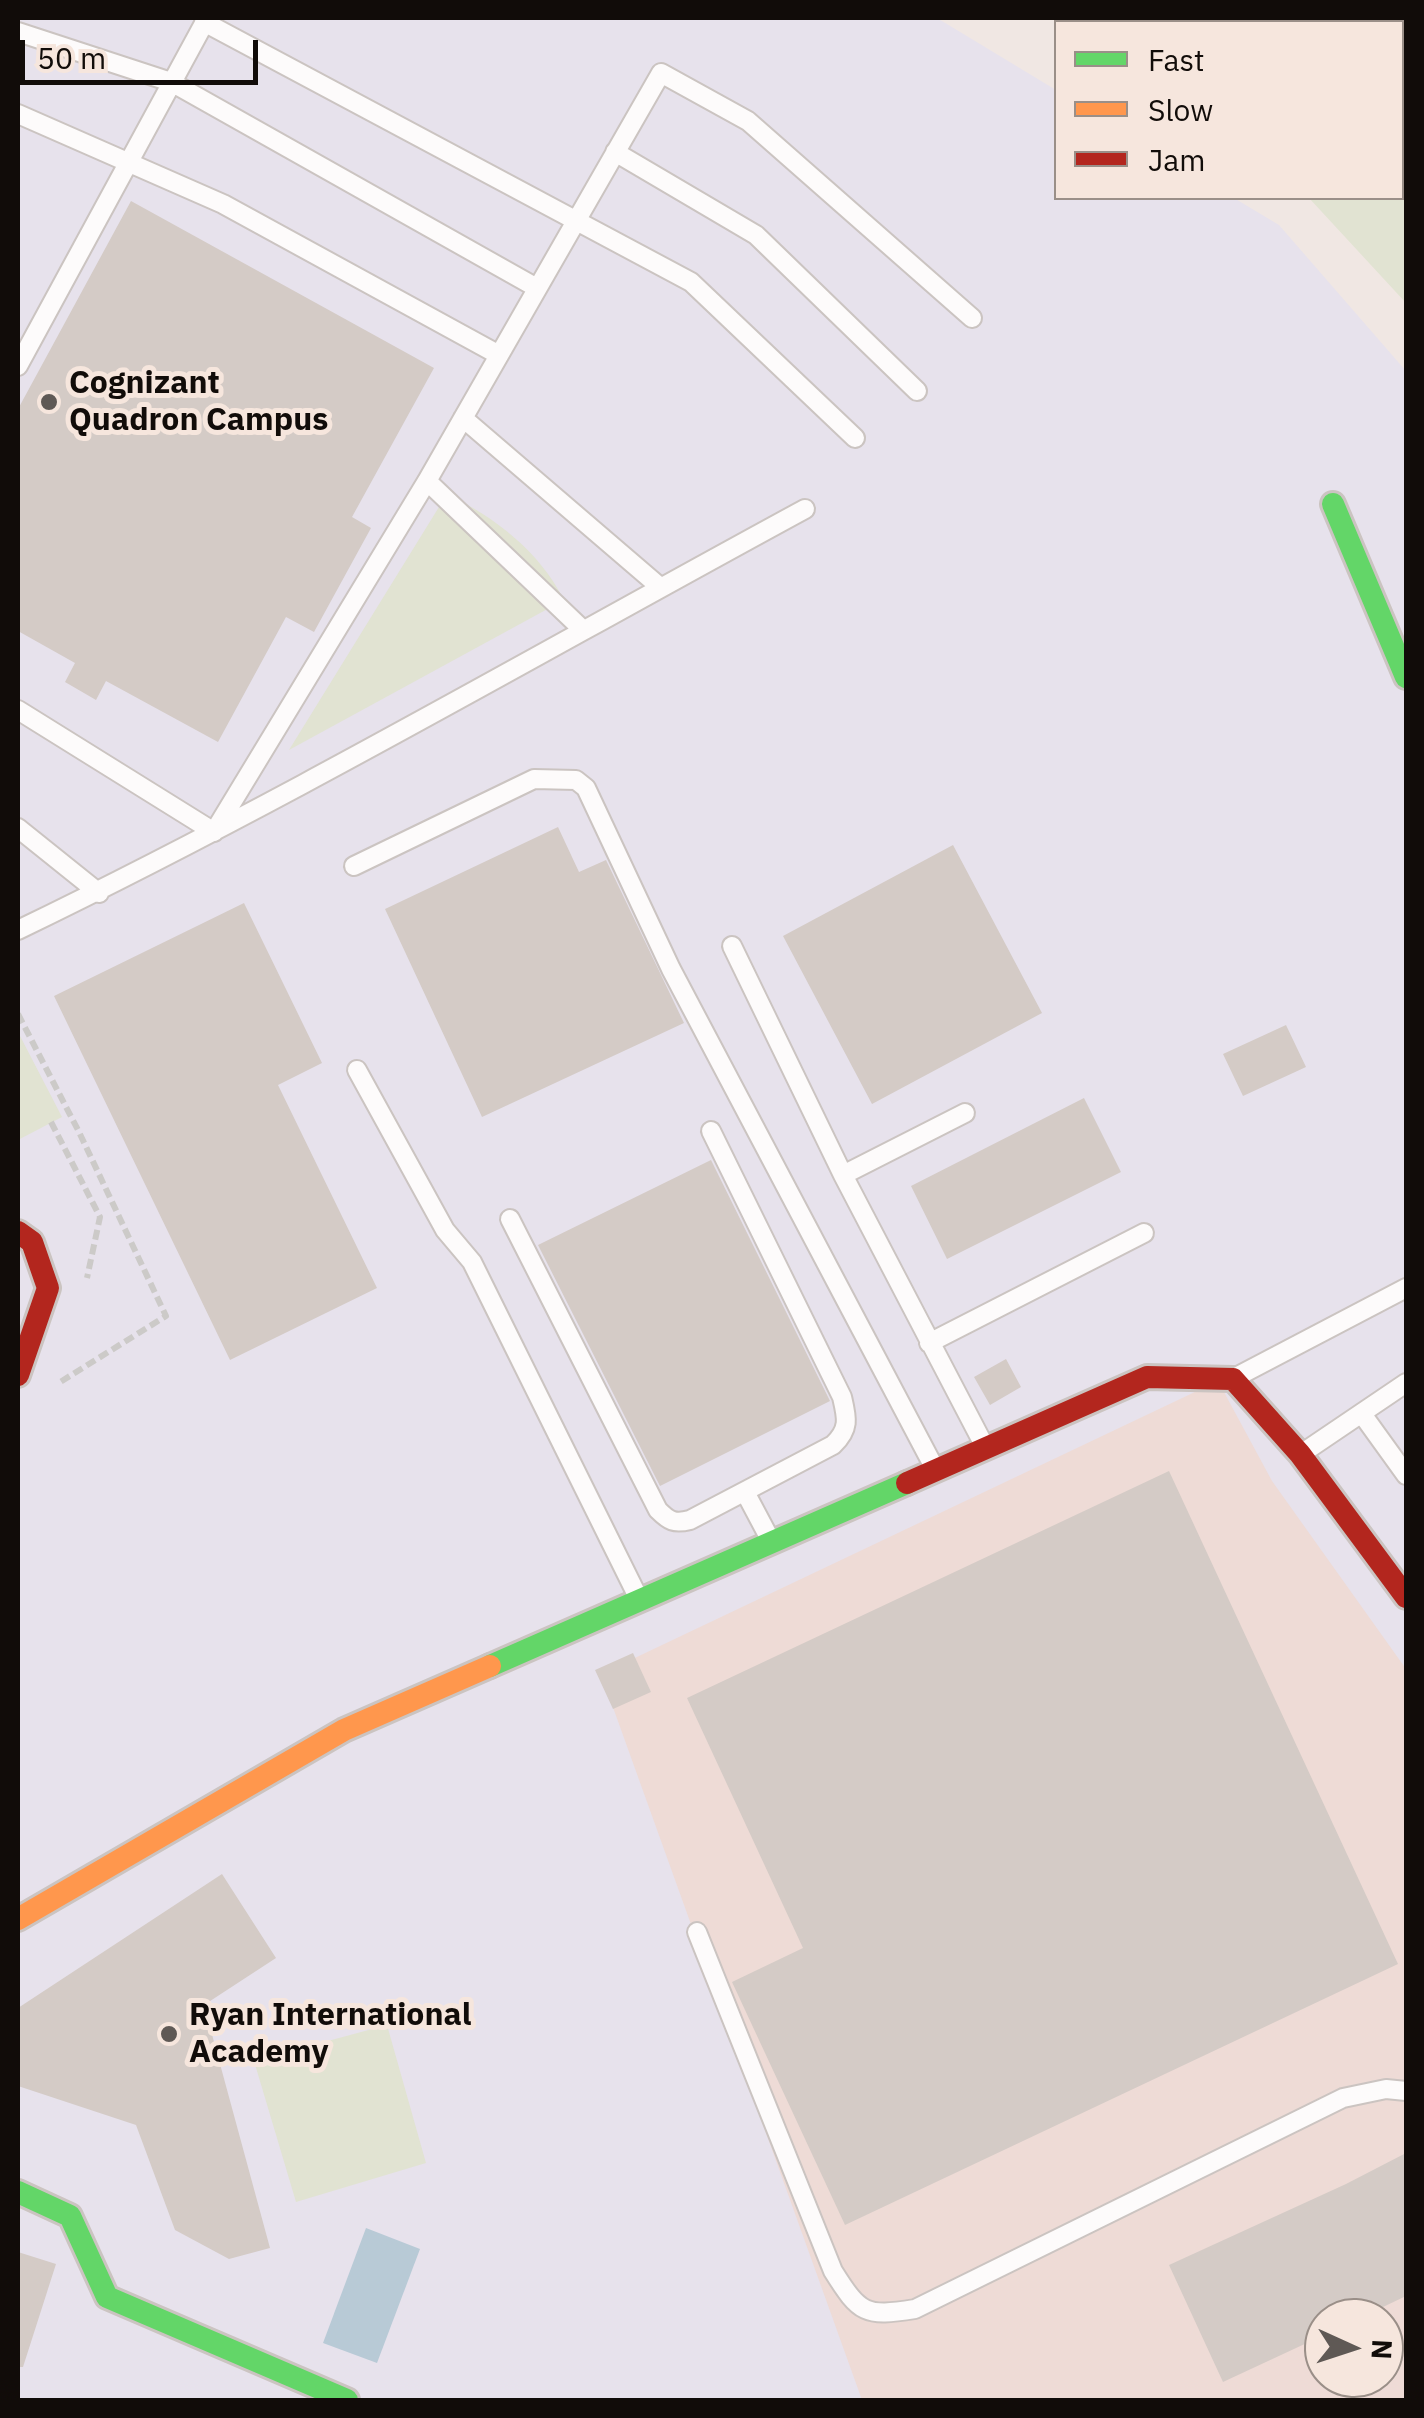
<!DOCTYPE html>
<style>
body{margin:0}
#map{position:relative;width:1424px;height:2418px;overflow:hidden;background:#f0e7e3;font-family:"IBM Plex Sans",sans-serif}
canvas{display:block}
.frame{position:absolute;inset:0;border:20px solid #110c09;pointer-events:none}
.legend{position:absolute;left:1054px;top:20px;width:350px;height:180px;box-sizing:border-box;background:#f6e6dd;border:2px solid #9a8f88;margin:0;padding:12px 18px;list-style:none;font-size:30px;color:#110c09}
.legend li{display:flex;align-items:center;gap:20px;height:50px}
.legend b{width:50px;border:2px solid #9a8f88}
.north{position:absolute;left:1304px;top:2298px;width:100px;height:100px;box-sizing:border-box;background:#f6e6dd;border:2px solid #9a8f88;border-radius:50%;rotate:93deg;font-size:28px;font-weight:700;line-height:40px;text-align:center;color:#110c09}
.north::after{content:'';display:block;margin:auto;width:35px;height:45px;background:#5f5955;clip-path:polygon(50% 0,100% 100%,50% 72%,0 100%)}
.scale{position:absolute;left:20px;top:40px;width:238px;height:45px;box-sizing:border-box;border:5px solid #110c09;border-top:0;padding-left:12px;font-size:30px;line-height:35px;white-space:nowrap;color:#110c09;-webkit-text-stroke:8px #f6e6dd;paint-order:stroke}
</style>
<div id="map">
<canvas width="1424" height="2418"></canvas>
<div class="frame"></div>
<ul class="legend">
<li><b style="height:12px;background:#63d668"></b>Fast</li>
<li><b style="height:12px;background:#ff974d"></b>Slow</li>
<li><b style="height:12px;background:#b3261e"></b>Jam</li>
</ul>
<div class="north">N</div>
<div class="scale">50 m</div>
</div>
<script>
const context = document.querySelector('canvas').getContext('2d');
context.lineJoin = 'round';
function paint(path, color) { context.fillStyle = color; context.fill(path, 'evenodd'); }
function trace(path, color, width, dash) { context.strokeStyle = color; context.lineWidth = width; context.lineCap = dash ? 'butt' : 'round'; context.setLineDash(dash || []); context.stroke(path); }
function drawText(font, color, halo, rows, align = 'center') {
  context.font = font + ' "IBM Plex Sans",sans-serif'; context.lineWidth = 10; context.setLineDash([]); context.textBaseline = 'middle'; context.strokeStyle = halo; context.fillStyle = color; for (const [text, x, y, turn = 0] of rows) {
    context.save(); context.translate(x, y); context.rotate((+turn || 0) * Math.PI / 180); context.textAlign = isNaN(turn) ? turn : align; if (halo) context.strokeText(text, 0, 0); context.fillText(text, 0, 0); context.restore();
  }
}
paint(new Path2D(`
 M18,18H937L1056,90V198H1234L1279,225L1406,371V2400H18ZM1324,2318H1384V2378H1324Z`), '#e7e2ec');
paint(new Path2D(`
 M1218,1381L1272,1481L1406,1669V2400H862L601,1674ZM1324,2318H1384V2378H1324Z`), '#eedbd6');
paint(new Path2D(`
 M1070,18H1406V303L1309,198H1402V22H1083Z
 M447,494C496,518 539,551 564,600L289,750Z
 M18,1032L62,1117L18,1140Z
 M387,2025L426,2163L296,2202L254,2061Z`), '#e1e3d2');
paint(new Path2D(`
 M366,2228L420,2249L377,2363L323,2343Z`), '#b8cad6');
paint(new Path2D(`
 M131,201L434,368L352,517L371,528L314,632L286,617L218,742L106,681L96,700L65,682L75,663L18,631V409Z
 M558,827L579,872L606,860L684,1023L482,1117L385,909Z
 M953,845L1042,1013L872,1104L783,936Z
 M244,903L322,1063L278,1085L377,1288L230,1360L54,996Z
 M1286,1025L1306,1067L1243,1096L1223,1054Z
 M1084,1098L1121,1172L947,1259L911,1186Z
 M711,1160L830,1401L660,1486L538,1245Z
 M1006,1359L1021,1387L990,1405L974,1377Z
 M1169,1471L1398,1964L845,2225L732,1982L803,1948L687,1698Z
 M633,1653L651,1692L613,1709L595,1670Z
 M222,1874L276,1958L204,2005L270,2248L229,2259L175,2230L136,2125L18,2086V2008Z
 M1406,2153V2296L1360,2318H1324V2335L1223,2382L1169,2265L1346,2184Z
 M18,2252L56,2264L23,2367H18Z`), '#d4cbc6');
const lane = new Path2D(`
 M204,22L691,282L855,438
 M18,32L171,82L537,288
 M18,114L223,204L499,355
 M615,152L756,235L917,391
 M18,366L207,18
 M463,418L660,587
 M427,481L582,629
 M18,710L214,832
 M18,828L99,893
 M214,832L427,481L661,73L748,121L972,318
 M354,866L534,779L576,780L586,788L671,969L935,1469
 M18,930C285,801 543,651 805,509
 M732,946L843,1175L985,1447
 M357,1070L445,1230L472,1262L639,1599
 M843,1175L965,1113
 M510,1219L658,1510C669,1521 674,1524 690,1520L833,1445C850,1429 847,1418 842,1397L711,1131
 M929,1343L1144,1233
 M1238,1376L1406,1288
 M1362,1414L1406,1475
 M1301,1454L1406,1383
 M745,1492L771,1541
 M697,1932L833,2271C860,2314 865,2317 915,2309L1343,2098L1386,2089L1406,2091`);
const fast = new Path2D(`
 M1333,504L1406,677
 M490,1666L907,1483
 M18,2192L70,2216L107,2297L347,2400`);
const slow = new Path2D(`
 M18,1919L344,1730L490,1666`);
const jam = new Path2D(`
 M18,1232L32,1242L48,1288L18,1375
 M907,1483L1147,1377L1233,1379L1300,1454L1406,1597`);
trace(lane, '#cbc4c1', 22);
trace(fast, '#cbc4c1', 28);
trace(slow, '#cbc4c1', 28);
trace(jam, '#cbc4c1', 28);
trace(new Path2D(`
 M18,1014L79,1132L166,1316L57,1384
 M51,1122L100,1217L87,1278`), '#cccac8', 6, [10, 5]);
trace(lane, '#fdfbfb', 18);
trace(fast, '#63d668', 22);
trace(slow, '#ff974d', 22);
trace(jam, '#b3261e', 22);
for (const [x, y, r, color] of [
 [49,402,10,"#5f5955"],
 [169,2034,10,"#5f5955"]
]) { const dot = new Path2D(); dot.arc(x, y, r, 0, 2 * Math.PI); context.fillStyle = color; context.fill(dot); trace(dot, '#f6e6dd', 4); }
drawText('bold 32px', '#110c09', '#f6e6dd', [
 ["Cognizant",69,384],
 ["Quadron Campus",69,421],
 ["Ryan International",189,2016],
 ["Academy",189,2053]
], 'left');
</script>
